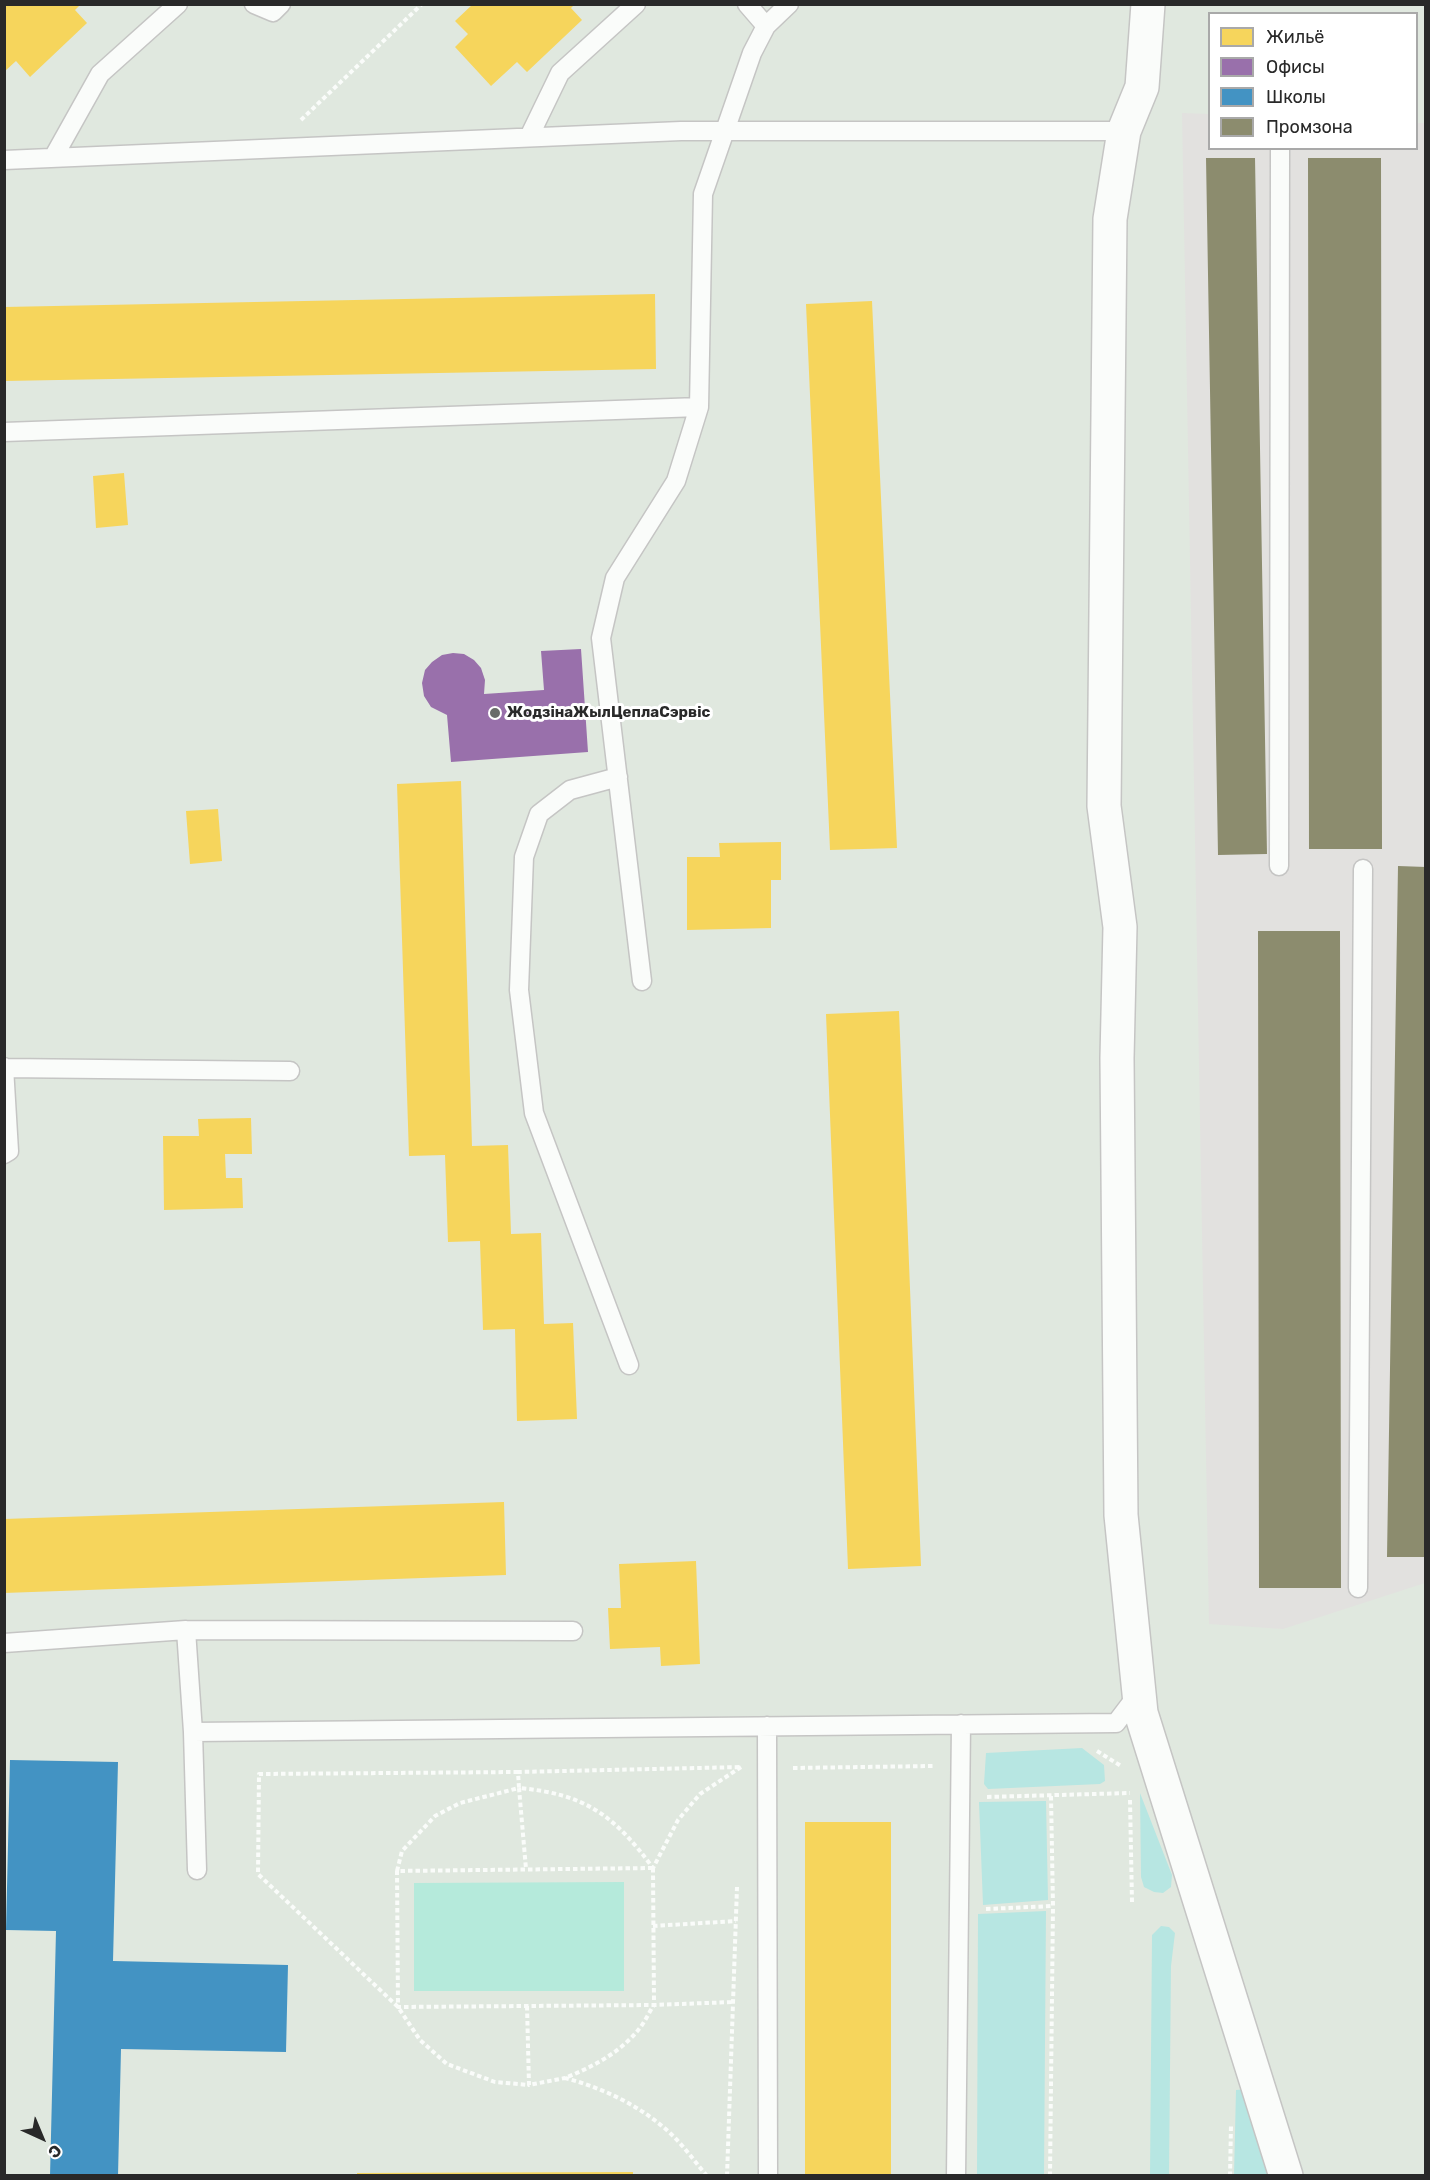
<!DOCTYPE html>
<meta charset="utf-8">
<style>
body{margin:0}
#map{position:relative;width:1430px;height:2180px;overflow:hidden;background:#e0e8df;font-family:Rubik,sans-serif}
canvas{display:block}
.frame{position:absolute;inset:0;border:6px solid #292929;pointer-events:none}
.legend{position:absolute;left:1208px;top:12px;width:210px;height:138px;box-sizing:border-box;background:#fff;border:2px solid #a9a9a9;margin:0;padding:8px 10px;list-style:none;font-size:18px;color:#292929}
.legend li{display:flex;align-items:center;gap:12px;height:30px}
.legend b{width:30px;border:2px solid #a9a9a9}
.north{position:absolute;left:12px;top:2108px;width:60px;height:60px;-webkit-text-stroke:4px #fff;paint-order:stroke;rotate:136deg;font-size:16px;font-weight:700;line-height:24px;text-align:center;color:#292929}
.north::after{content:'';display:block;margin:auto;width:21px;height:27px;background:#292929;clip-path:polygon(50% 0,100% 100%,50% 72%,0 100%)}
</style>
<div id="map">
<canvas width="1430" height="2180"></canvas>
<div class="frame"></div>
<ul class="legend">
<li><b style="height:16px;background:#f6d55c"></b>Жильё</li>
<li><b style="height:16px;background:#9970ab"></b>Офисы</li>
<li><b style="height:16px;background:#4393c3"></b>Школы</li>
<li><b style="height:16px;background:#8c8c6e"></b>Промзона</li>
</ul>
<div class="north">С</div>
</div>
<script>
const context = document.querySelector('canvas').getContext('2d');
context.lineJoin = 'round';
function paint(path, color) { context.fillStyle = color; context.fill(path, 'evenodd'); }
function trace(path, color, width, dash) { context.strokeStyle = color; context.lineWidth = width; context.lineCap = dash ? 'butt' : 'round'; context.setLineDash(dash || []); context.stroke(path); }
function drawText(font, color, halo, rows, align = 'center') {
  context.font = font + ' Rubik,sans-serif'; context.lineWidth = 6; context.setLineDash([]); context.textBaseline = 'middle'; context.strokeStyle = halo; context.fillStyle = color; for (const [text, x, y, turn = 0] of rows) {
    context.save(); context.translate(x, y); context.rotate((+turn || 0) * Math.PI / 180); context.textAlign = isNaN(turn) ? turn : align; if (halo) context.strokeText(text, 0, 0); context.fillText(text, 0, 0); context.restore();
  }
}
paint(new Path2D(`
 M1182,113L1209,114L1210,148H1416L1417,123H1425V1583L1283,1629L1209,1624Z`), '#e2e1df');
paint(new Path2D(`
 M1082,1748L1104,1765L1105,1781L1100,1784L988,1789L984,1784L986,1753Z
 M1140,1793L1172,1875L1171,1887L1163,1893L1154,1892L1144,1887L1141,1877Z
 M1046,1801L1048,1900L983,1905L979,1802Z
 M1046,1911L1044,2175H977L978,1914Z
 M1161,1926L1169,1927L1175,1933L1171,1966L1169,2175L1150,2176L1152,1935Z
 M1247,2089L1276,2175L1234,2176L1236,2090Z`), '#b7e6e2');
paint(new Path2D(`
 M624,1882V1991H414V1883Z`), '#b5eadb');
paint(new Path2D(`
 M4,4H81L75,10L87,23L30,77L16,61L4,72Z
 M473,4H575L571,8L582,20L527,72L517,62L491,86L455,47L468,34L455,21Z
 M655,294L656,369L4,381V307Z
 M872,301L897,848L830,850L806,304Z
 M124,473L128,525L96,528L93,476Z
 M461,781L472,1146L508,1145L511,1234L541,1233L544,1324L573,1323L577,1419L517,1421L515,1329L483,1330L480,1241L448,1242L445,1155L409,1156L397,784Z
 M218,809L222,861L190,864L186,811Z
 M781,842V880H771V928L687,930V857H720L719,843Z
 M899,1011L921,1566L848,1569L826,1014Z
 M251,1118L252,1154H225L226,1178H242L243,1208L164,1210L163,1136H199L198,1119Z
 M504,1502L506,1575L4,1593V1519Z
 M696,1561L700,1664L661,1666L660,1647L610,1649L608,1608H621L619,1564Z
 M805,1822H891V2176H805Z
 M633,2172V2176H357V2173Z`), '#f6d55c');
paint(new Path2D(`
 M581,649L588,752L451,762L447,715L431,707L424,696L422,683L425,670L432,662L442,655L453,653L464,654L474,660L481,668L485,680L484,694L544,690L541,651Z`), '#9970ab');
paint(new Path2D(`
 M10,1760L118,1762L113,1961L288,1965L286,2052L121,2049L118,2176H50L56,1931L6,1930Z`), '#4393c3');
paint(new Path2D(`
 M1206,158H1255L1267,854L1218,855Z
 M1308,158H1381L1382,849H1309Z
 M1398,866L1426,867V1557H1387Z
 M1258,931H1340L1341,1588H1259Z`), '#8c8c6e');
const lane = new Path2D(`
 M254,4L273,12L281,4
 M747,4L766,26
 M529,137L560,73L636,4
 M53,158L100,74L178,4
 M4,160L681,131H1124
 M4,432L699,407
 M618,777L570,790L539,814L524,857L519,990L534,1113L629,1365
 M1279,866L1280,148
 M642,981L601,638L615,578L676,481L699,407L703,194L752,53L766,26L789,4
 M4,1067L9,1151L4,1154
 M5,1068L290,1071
 M1358,1588L1363,869
 M186,1630L193,1732L197,1870
 M4,1643L186,1630L573,1631
 M767,1726L768,2176
 M193,1732L1116,1723L1138,1694
 M956,2176L961,1724`);
const street = new Path2D(`
 M1148,4L1142,87L1124,131L1110,219L1104,806L1120,927L1117,1058L1121,1515L1141,1713L1286,2176`);
trace(lane, '#c5c5c4', 21);
trace(street, '#c5c5c4', 36);
trace(new Path2D(`
 M301,120L422,4
 M1097,1751L1121,1766
 M741,1767L700,1794L678,1820L653,1868C614,1815 585,1794 519,1788L518,1772Z
 M793,1768L933,1766
 M518,1772L259,1774L258,1874L398,2007L420,2040L447,2064L495,2082L529,2085
 M987,1797L1130,1793
 M1130,1800L1132,1902
 M653,1868L654,2005L398,2007L397,1871Z
 M397,1871L402,1851L435,1816L460,1803L519,1788L526,1869
 M986,1909L1053,1906L1051,1796
 M653,1926L736,1921
 M527,2006L529,2085L565,2078
 M707,2176C695,2162 684,2146 670,2133C641,2106 603,2088 565,2078C592,2067 620,2053 639,2029C645,2022 649,2012 654,2005L733,2002
 M727,2176L737,1887
 M1050,2176L1053,1906
 M1230,2176L1231,2125`), '#fafcfa', 4, [4.5, 3]);
trace(lane, '#fafcfa', 18);
trace(street, '#fafcfa', 33);
for (const [x, y, r, color] of [
 [495,713,6,"#696c69"]
]) { const dot = new Path2D(); dot.arc(x, y, r, 0, 2 * Math.PI); context.fillStyle = color; context.fill(dot); trace(dot, '#fff', 2); }
drawText('bold 15px', '#292929', '#fff', [
 ["ЖодзінаЖылЦеплаСэрвіс",507,713]
], 'left');
</script>
